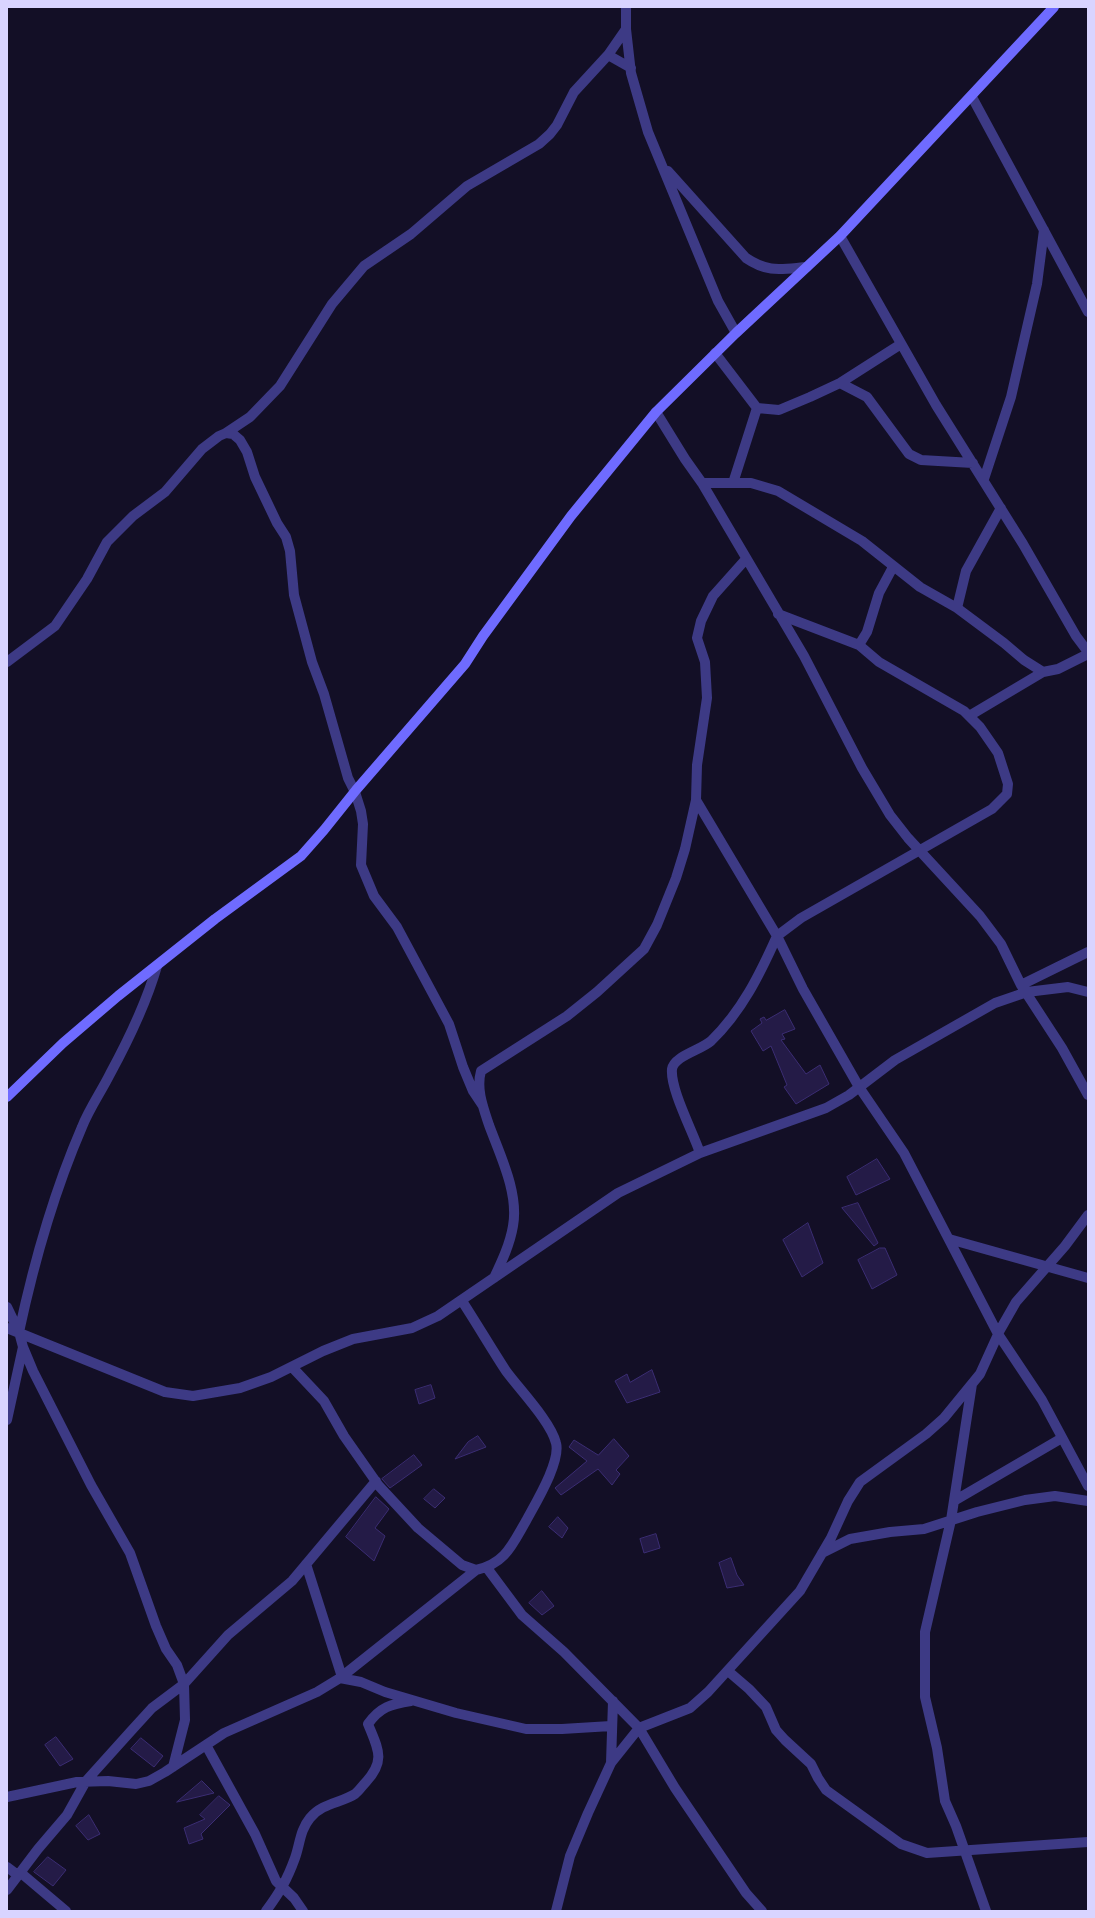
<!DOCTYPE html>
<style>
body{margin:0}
#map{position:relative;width:1095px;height:1918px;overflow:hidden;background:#130f26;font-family:Montserrat,sans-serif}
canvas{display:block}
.frame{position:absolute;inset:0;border:8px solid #d9d4ff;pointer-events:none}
</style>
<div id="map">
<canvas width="1095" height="1918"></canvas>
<div class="frame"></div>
</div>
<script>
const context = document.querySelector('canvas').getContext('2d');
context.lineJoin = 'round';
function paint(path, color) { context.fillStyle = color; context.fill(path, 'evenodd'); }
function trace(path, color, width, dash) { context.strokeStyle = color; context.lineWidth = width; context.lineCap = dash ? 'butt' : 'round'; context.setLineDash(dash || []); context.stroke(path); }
const building = new Path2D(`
 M785,1010L795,1029L782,1034L785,1039L781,1040L806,1074L820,1065L829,1084L796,1104L784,1087L787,1085L771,1046L763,1051L751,1031L762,1023L760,1019L764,1017L766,1020Z
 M877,1159L890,1179L856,1195L847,1177Z
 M858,1203L878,1243L874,1246L842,1208Z
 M808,1223L823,1263L802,1277L783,1240Z
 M880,1248H885L897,1275L872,1289L858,1260Z
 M652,1370L660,1392L627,1403L615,1381L627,1374L630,1382Z
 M431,1385L435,1398L419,1404L415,1390Z
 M478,1436L486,1447L455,1459L468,1442Z
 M614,1439L629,1456L616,1470L620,1474L612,1485L598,1469L561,1495L555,1488L587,1461L569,1447L574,1440L598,1455Z
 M414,1455L422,1465L390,1488L382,1479Z
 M434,1489L445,1498L435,1508L424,1499Z
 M376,1497L389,1509L375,1528L385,1536L374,1561L346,1537Z
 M558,1517L568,1528L562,1538L549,1527Z
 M656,1534L660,1548L644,1553L640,1539Z
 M731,1558L737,1575L744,1585L727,1588L719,1563Z
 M542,1591L554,1606L542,1615L529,1603Z
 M56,1737L73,1759L60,1766L45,1745Z
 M141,1738L163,1756L154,1767L131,1749Z
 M202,1781L214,1793L177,1802Z
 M219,1796L230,1805L201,1834L203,1839L189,1844L184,1828L205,1819L200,1815Z
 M89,1815L100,1834L88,1840L76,1826Z
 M48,1857L66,1870L53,1886L34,1872Z`);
paint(building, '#241b47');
trace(building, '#3b2d73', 1);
trace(new Path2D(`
 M626,7V29L631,73L648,132L718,301L736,333
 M608,55L631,68
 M972,97L1088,312
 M668,171L746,258C768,273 781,269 807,267
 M840,236L936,405L1023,544L1076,636L1088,652
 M715,353L757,408L779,410L810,397L840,383L901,344
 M840,383L867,397L909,454L921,460L973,463
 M656,412L685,459L702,483L804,656L862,768L890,815L908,838L980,916L1001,944L1021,985L1062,1048L1088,1095
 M226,433L250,417L280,386L332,304L364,266L411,234L467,186L539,144L550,134L557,125L574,92L608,55L626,29
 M984,479L1011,397L1037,284L1044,230
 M702,483H751L778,491L862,541L920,587L957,608L1004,643L1024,660L1043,672L1058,669L1088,654
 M733,483L757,408
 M957,608L966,571L1001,508
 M778,614L859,645L879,662L964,711L980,727L998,753L1008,784L1007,794L992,809L801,918L777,936L803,989L859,1087L904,1153L998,1334L1042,1400L1088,1486
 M859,645L867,632L879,593L893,567
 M7,662L55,626L87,579L107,542L133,516L165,492L202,449L219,436L226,433L233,434L240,440L247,452L255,477L277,523L286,537L290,551L294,595L312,662L324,694L348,778L355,792L361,811L363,824L361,865L374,896L397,927L449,1024L463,1067L473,1091L483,1106
 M969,716L1043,672
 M696,800L777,936C760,974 742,1011 711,1041C701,1050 674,1056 672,1069C670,1089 693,1132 700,1153
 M1021,985L1088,952
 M949,1239L1088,1278
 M494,1278C502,1261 510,1244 513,1226C519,1193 500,1155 489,1125C483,1107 476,1089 481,1071L567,1016L597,992L644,949L657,925L676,878L685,849L696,800L697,765L707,698L705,662L697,638L701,621L713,596L746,559
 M7,1307L19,1332L23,1347L7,1420
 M7,1328L165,1392L193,1396L240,1388L271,1377L323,1351L353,1339L412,1328L438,1316L618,1193L700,1153L826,1108L849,1095L895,1060L995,1003L1027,992L1068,987L1088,992
 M19,1332C34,1262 53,1194 82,1127C89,1109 101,1092 110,1074C129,1039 146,1004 157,966
 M23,1347L33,1371L91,1485L130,1553L156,1626L166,1649L177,1665L184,1684L185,1720L173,1767
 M292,1367L324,1401L344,1436L379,1486L418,1528L462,1565L476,1570
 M972,1384L951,1520L925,1632V1697L937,1748L945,1801L956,1826L986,1911
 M954,1501L1062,1438
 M822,1553L850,1539L890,1532L924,1529L977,1512L1025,1500L1055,1496L1088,1501
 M306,1564L342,1677
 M487,1568L522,1615L564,1652L639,1728L675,1788L746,1893L762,1911
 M728,1671L749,1689L766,1707L776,1730L785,1740L811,1764L818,1778L826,1790L901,1844L927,1853L1088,1842
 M340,1678L361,1682L385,1692L456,1713L526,1729H562L611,1726
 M206,1745L255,1834L276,1881L294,1898L303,1911
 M611,1763L613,1701
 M7,1797L77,1782L108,1781L136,1784L149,1781L165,1772L224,1733L317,1692L340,1678L476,1570C505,1564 512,1545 526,1521C535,1504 561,1462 556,1443C551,1422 520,1390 506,1371C491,1348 477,1324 462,1301
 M7,1867L15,1873H21L66,1911
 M7,1890L38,1849L67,1815L86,1781L131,1731L152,1708L184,1684L228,1635L292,1581L376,1481
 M266,1911C280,1892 287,1880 295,1858C300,1844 300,1830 310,1818C322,1803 341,1803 355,1794C359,1791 362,1786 366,1782C386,1760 378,1749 368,1724C380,1707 391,1704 411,1701
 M556,1911L570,1856L588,1813L611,1763L639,1728L690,1708L708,1692L800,1591L831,1538L848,1501L860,1482L926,1434L944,1418L980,1374L1000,1330L1016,1302L1065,1246L1088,1215`), '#3d3a85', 10);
trace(new Path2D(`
 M7,1097L63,1043L118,996L215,919L301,856L324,830L356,790L465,664L483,636L571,516L656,412L736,333L840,236L1054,7`), '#6f6bff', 10);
</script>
